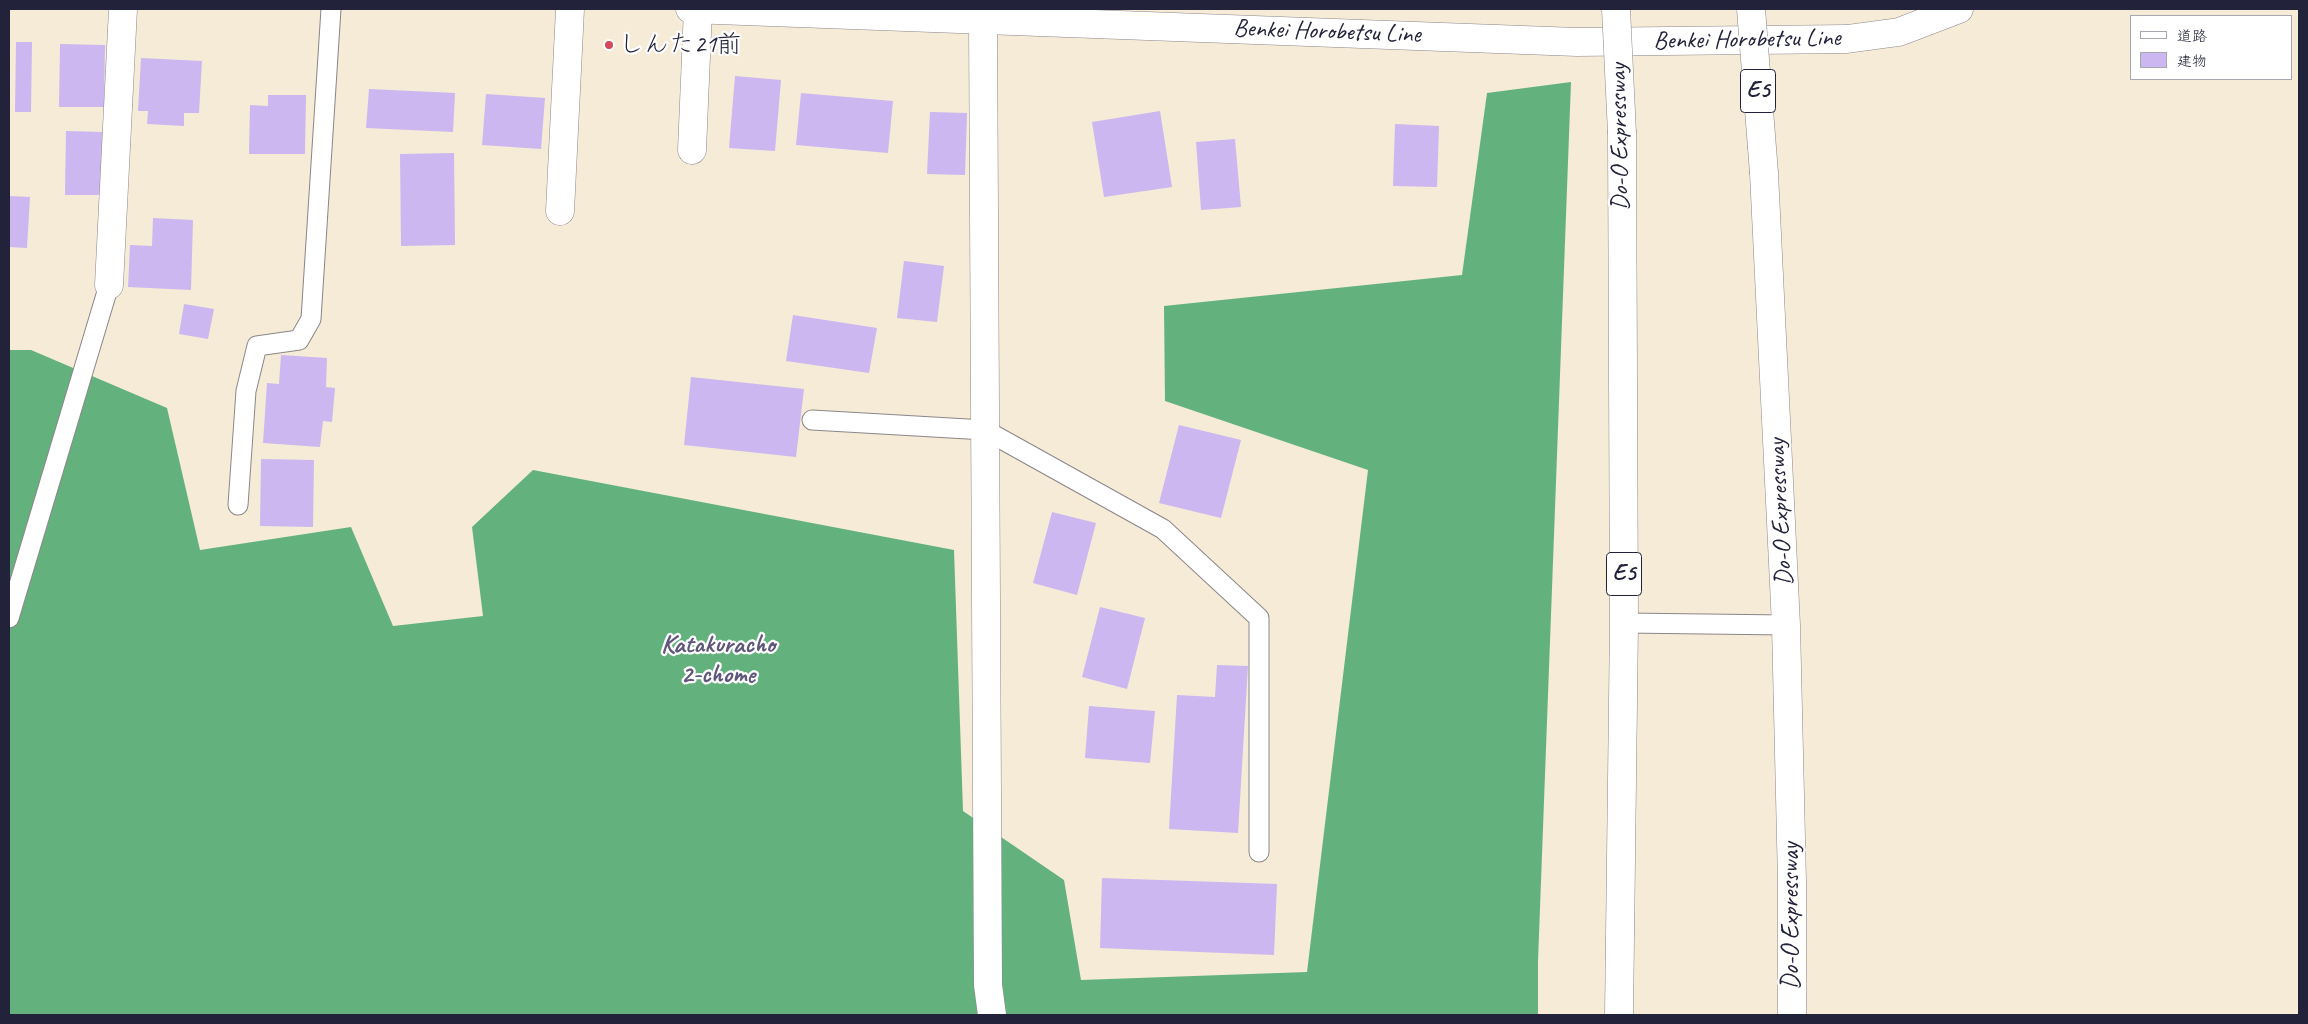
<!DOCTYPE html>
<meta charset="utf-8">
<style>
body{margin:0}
#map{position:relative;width:2308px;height:1024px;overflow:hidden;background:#f5ebd7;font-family:Caveat,"Klee One",sans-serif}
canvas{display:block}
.frame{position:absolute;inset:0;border:10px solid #22223b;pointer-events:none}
.legend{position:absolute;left:2130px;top:15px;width:162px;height:65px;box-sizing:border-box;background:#fff;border:1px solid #a7a7b1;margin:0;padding:6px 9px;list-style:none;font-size:15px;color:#22223b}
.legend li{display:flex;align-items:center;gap:10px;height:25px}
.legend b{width:25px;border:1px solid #a7a7b1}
</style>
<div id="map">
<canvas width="2308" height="1024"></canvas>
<div class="frame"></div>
<ul class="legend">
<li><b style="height:6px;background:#fff"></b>道路</li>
<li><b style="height:14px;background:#ccb7f1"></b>建物</li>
</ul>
</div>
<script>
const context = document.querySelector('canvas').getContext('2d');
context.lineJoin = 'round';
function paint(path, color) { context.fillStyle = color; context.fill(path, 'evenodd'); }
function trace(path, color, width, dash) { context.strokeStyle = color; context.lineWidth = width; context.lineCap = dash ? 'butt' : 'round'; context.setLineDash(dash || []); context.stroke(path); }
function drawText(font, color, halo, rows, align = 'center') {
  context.font = font + ' Caveat,"Klee One",sans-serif'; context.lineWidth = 4.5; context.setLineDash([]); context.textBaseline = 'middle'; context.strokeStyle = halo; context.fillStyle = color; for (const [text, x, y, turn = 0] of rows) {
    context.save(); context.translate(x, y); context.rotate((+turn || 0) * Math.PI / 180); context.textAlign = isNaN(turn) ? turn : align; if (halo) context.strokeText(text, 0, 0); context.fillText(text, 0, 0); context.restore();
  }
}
paint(new Path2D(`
 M1571,82L1538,961V1015H9V350H31L167,408L200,550L351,527L393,626L483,616L472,527L533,470L954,550L963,811L1064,880L1081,980L1307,972L1368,470L1165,401L1164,306L1462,275L1487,93Z`), '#63b27d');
paint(new Path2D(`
 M16,42H32L31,112H15Z
 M60,44L105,45L104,107H59Z
 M141,58L202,61L199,113H184V126L147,124L148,111H138Z
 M735,76L781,80L775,151L729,148Z
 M369,89L455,93L453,132L366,128Z
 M801,93L893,101L888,153L796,145Z
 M486,94L545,98L541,149L482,145Z
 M268,95H306L305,154H249L250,105L268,106Z
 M1160,111L1172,187L1104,197L1092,122Z
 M930,112L967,113L965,175L927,174Z
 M1395,124L1439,126L1437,187L1393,186Z
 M66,131L103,132V195H65Z
 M1235,139L1241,207L1201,210L1196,142Z
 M454,153L455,245L401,246L400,154Z
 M9,196L30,197L27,248L9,247Z
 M153,218L193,220L191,290L128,287L130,245L152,246Z
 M904,261L944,266L937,322L897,318Z
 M184,304L214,309L208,339L179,334Z
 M793,315L877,328L869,373L786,361Z
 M281,355L327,358L326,387L335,388L332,422L323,421L320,447L263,443L267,383L279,384Z
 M691,377L804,389L796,457L684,445Z
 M1179,425L1241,440L1221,518L1159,503Z
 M261,459L314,460L313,527L260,526Z
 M1052,512L1096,523L1077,595L1033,583Z
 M1100,607L1145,618L1127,689L1082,677Z
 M1217,665L1248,666L1238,833L1169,829L1177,695L1215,697Z
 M1089,706L1155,711L1150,763L1085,758Z
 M1102,878L1277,884L1274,955L1100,948Z`), '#ccb7f1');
const lane = new Path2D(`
 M812,420L985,430L1163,529L1259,618V852
 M238,505L246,391L257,346L299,340L311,319L331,9
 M9,618L109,285
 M1624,623L1786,625`);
const street = new Path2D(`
 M983,20L988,985L992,1015
 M692,150L698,9
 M560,211L570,9
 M109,285L123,9`);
const secondary = new Path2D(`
 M690,9L1577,42L1847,39L1899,32L1959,9`);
const highway = new Path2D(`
 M1764,173L1786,625L1792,882V1015
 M1619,1015L1624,623L1622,133`);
trace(lane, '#8c8689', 21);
trace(street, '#8c8689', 29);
trace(secondary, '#8c8689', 29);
trace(highway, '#8c8689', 29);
trace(lane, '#fff', 19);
trace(street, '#fff', 28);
trace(secondary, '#fff', 28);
trace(highway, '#fff', 28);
const highwayBridge = new Path2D(`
 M1616,9L1622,133
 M1751,9L1764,173`);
trace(highwayBridge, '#8c8689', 29, []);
trace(highwayBridge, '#fff', 28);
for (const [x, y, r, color] of [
 [609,45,5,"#d1495b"]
]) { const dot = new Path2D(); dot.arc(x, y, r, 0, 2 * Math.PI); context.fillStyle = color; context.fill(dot); trace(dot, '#fff', 2); }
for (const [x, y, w] of [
 [1758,91,35],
 [1624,574,35]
]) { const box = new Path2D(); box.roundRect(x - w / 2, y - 21.5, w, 43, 4); context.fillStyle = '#fff'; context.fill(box); trace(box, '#22223b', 1); }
drawText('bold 24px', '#22223b', null, [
 ["E5",1758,91],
 ["E5",1624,574]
]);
drawText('25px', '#22223b', '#fff', [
 ["Benkei Horobetsu Line",1327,32,2],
 ["Benkei Horobetsu Line",1747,40,-1],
 ["Do-O Expressway",1620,137,-91],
 ["Do-O Expressway",1781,512,-93],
 ["Do-O Expressway",1791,916,-90]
]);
drawText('25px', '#22223b', '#fff', [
 ["しんた21前",619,45]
], 'left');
drawText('bold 26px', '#5e567b', '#fff', [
 ["Katakuracho",718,645],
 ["2-chome",718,675]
]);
</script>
